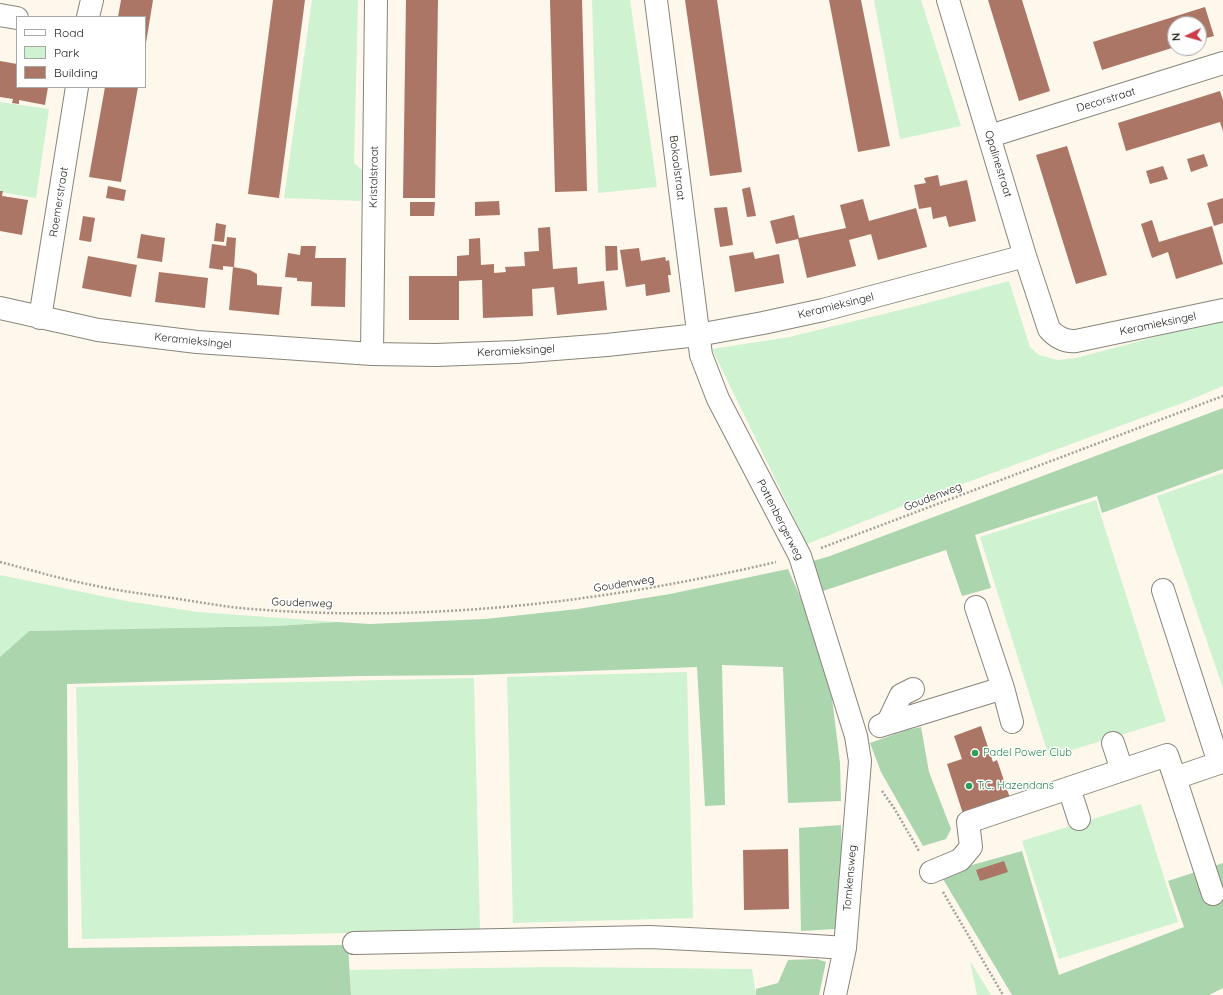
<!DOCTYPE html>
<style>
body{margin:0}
#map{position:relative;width:1223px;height:995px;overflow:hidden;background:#fdf7ec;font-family:Quicksand,sans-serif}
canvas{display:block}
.legend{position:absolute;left:16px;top:16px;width:130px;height:72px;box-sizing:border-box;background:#fff;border:1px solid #a7a7a5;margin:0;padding:5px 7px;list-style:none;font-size:12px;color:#23221e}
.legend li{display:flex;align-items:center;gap:8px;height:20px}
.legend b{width:20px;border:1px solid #a7a7a5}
.north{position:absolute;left:1167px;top:16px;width:40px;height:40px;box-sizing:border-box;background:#fff;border:1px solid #a7a7a5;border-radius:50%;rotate:265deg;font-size:11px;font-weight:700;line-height:16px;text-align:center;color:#23221e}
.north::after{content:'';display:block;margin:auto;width:14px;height:18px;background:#cc3c47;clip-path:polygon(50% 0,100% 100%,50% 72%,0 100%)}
</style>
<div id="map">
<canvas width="1223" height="995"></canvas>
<ul class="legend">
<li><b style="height:5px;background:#fff"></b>Road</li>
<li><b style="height:11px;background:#cff3d0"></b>Park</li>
<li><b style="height:11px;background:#ab7666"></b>Building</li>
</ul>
<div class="north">N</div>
</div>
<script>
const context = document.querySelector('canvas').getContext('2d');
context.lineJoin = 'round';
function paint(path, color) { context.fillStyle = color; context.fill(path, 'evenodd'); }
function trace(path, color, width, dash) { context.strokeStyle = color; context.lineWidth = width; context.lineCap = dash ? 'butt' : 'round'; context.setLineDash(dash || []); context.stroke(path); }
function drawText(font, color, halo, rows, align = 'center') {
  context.font = font + ' Quicksand,sans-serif'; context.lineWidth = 3; context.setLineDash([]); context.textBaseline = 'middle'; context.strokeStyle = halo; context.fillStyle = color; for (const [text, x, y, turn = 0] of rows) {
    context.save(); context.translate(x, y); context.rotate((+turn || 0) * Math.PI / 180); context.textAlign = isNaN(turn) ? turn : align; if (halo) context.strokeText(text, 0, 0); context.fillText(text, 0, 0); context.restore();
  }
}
paint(new Path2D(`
 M312,0H358L354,163L362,170L361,201L284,198Z
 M592,0H630L657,187L598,193Z
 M874,0H921L961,126L900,139Z
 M0,102L49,109L36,198L0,192Z
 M1009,281L1030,347L1039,355L1057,360L1076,358L1223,319V386L1185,402L903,506L807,544L712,349L789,337L912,307Z
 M1223,473V688L1157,496Z
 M1096,500L1166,721L1049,757L980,537Z
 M0,575L126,601L198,612L337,622L277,626L29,631L0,657Z
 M687,672L693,918L513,923L507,677Z
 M474,678L480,930L82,939L76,687Z
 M1141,804L1178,922L1059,959L1022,841Z
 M970,961L991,995H977Z
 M552,967L752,969L756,995H351L350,970Z`), '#cff3d0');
paint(new Path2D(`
 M1223,408V469L1102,513L1097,496L975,535L991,588L962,596L946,550L823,591L813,561L830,556Z
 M788,569L805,608L832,698L840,763L841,801L788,803L783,667L722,665L725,805L705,806L697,667L475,675L359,676L67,684L68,948L348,945L351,995H0V657L29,631L277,626L337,622L370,624L485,619L578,609L670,594Z
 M921,727L929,772L951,829L946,839L923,846L881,772L870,743L907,730Z
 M841,825L842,857L835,929L801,931L799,828Z
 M1022,851L1059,975L1184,927L1168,881L1223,863V988L1209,995H1012L940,874Z
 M817,959L826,962L819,995H756V989L778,983L788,960Z`), '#abd5ad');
paint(new Path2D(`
 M121,0H153L146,43L145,17H118Z
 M273,0H305L279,198L248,194Z
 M406,0H438L435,198H403Z
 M550,0H582L587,191L555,192Z
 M685,0H717L742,172L710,176Z
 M829,0H861L890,146L858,152Z
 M988,0H1022L1050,91L1019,101Z
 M1205,7L1214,36L1199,40V24H1175V47L1102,70L1093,42Z
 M0,61L17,64V87H48L45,105L19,100V104L12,103L13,99L0,97Z
 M105,87H138L121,182L89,177Z
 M1220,91L1223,100V131L1220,122L1126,151L1118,123Z
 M1067,146L1107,275L1076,284L1036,155Z
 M1204,154L1208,166L1191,172L1187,159Z
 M1163,166L1168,179L1150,184L1146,171Z
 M938,175L940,186L967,180L976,221L949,227L946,216L933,219L931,207L919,209L914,185L926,183L924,178Z
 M108,186L126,190L124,201L106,198Z
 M750,187L756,216L747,217L742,189Z
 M0,191H3L2,196L28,200L22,235L0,231Z
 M1223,198V223L1214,226L1207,203Z
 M863,199L869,221L916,208L927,247L878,260L871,234L849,240L856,266L807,278L798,239L776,244L770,221L794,215L799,238L846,228L840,205Z
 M499,201L500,215L475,216V202Z
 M410,202H435L434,216H410Z
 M727,207L733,245L720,247L714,208Z
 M83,216L95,218L91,242L79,240Z
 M1152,220L1159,242L1212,226L1223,264L1176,279L1168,252L1152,258L1141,224Z
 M216,223L226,225L224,242L214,241Z
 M550,227L553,269L577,267L578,284L604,281L607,310L557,315L554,287L544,288L532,289L533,316L483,318L482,280L459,281V320H409V276H457V256L469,255V239L480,238L481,265L494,264V273L506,272L505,267L525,266L524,252L539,251L538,228Z
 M141,234L165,238L162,262L137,258Z
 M227,237L236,238L234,267L223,266V270L209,268L212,244L226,246Z
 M301,246H316L315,258H346L345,307L311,306L312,282L297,281V278L285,277L288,253L300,255Z
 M605,246H617L618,270L606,271Z
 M639,248L641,261L665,257L666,261L669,260L671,275H668L670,292L646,296L645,284L626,287L620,250Z
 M753,252L755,259L779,254L784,283L735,292L729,256Z
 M88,256L137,265L131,297L82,288Z
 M233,267L250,270L257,274V285L282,287L279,315L229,310Z
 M159,272L208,278L205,308L155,302Z
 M981,726L993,762L997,760L1011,801L964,817L947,764L962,759L954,736Z
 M788,849L789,909L744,910L743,850Z
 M1004,861L1008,872L980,881L976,870Z`), '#ab7666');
const minor = new Path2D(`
 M656,0L701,355L718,399L800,556L856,736L860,761L845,948L835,995
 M948,0L1025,256L1049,329C1056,337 1065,342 1076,341L1223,310
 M0,15L17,18
 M88,17L92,0
 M990,136L1223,63
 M0,308L98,330L197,342L372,354L436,355L516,352L607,345L698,335L763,323L823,310L1025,256
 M40,318L77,87
 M372,354L376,0
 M1163,590L1219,763L1175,778L1213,894
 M1003,688L1012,722
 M883,725L1003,688L976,607
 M880,726L888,722L901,695L913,689
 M1113,743L1122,770
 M1069,788L1079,819
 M931,872L960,860L971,847L968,822L1167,755L1175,778
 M354,943L650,937L786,944L845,948`);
trace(minor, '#89847a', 24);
trace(new Path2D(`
 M821,548L1223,396
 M0,562C31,570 61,579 92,585C123,592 154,595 185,600C204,603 222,606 240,608C420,624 602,603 776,562
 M882,791L894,808L919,851
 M943,892L1003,995`), '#a5a199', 2.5, [2, 2]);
trace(minor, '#fff', 22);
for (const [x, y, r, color] of [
 [975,753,4,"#2e9e5b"],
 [969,786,4,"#2e9e5b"]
]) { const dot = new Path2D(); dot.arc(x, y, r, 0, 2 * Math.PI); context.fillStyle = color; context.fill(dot); trace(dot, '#fff', 1.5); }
drawText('11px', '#23221e', '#fff', [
 ["Decorstraat",1106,100,-17],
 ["Opalinestraat",998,164,73],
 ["Bokaalstraat",677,168,83],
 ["Kristalstraat",374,177,-89],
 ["Roemerstraat",59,202,-81],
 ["Keramieksingel",836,306,-14],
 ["Keramieksingel",1158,324,-12],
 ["Keramieksingel",193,341,6],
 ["Keramieksingel",516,351,-3],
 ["Goudenweg",933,497,-21],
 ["Pottenbergerweg",780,520,63],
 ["Goudenweg",624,584,-9],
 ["Goudenweg",302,603,2],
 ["Tomkensweg",850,878,-85]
]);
drawText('11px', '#27864d', '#fff', [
 ["Padel Power Club",983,753],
 ["T.C. Hazendans",977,786]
], 'left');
</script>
